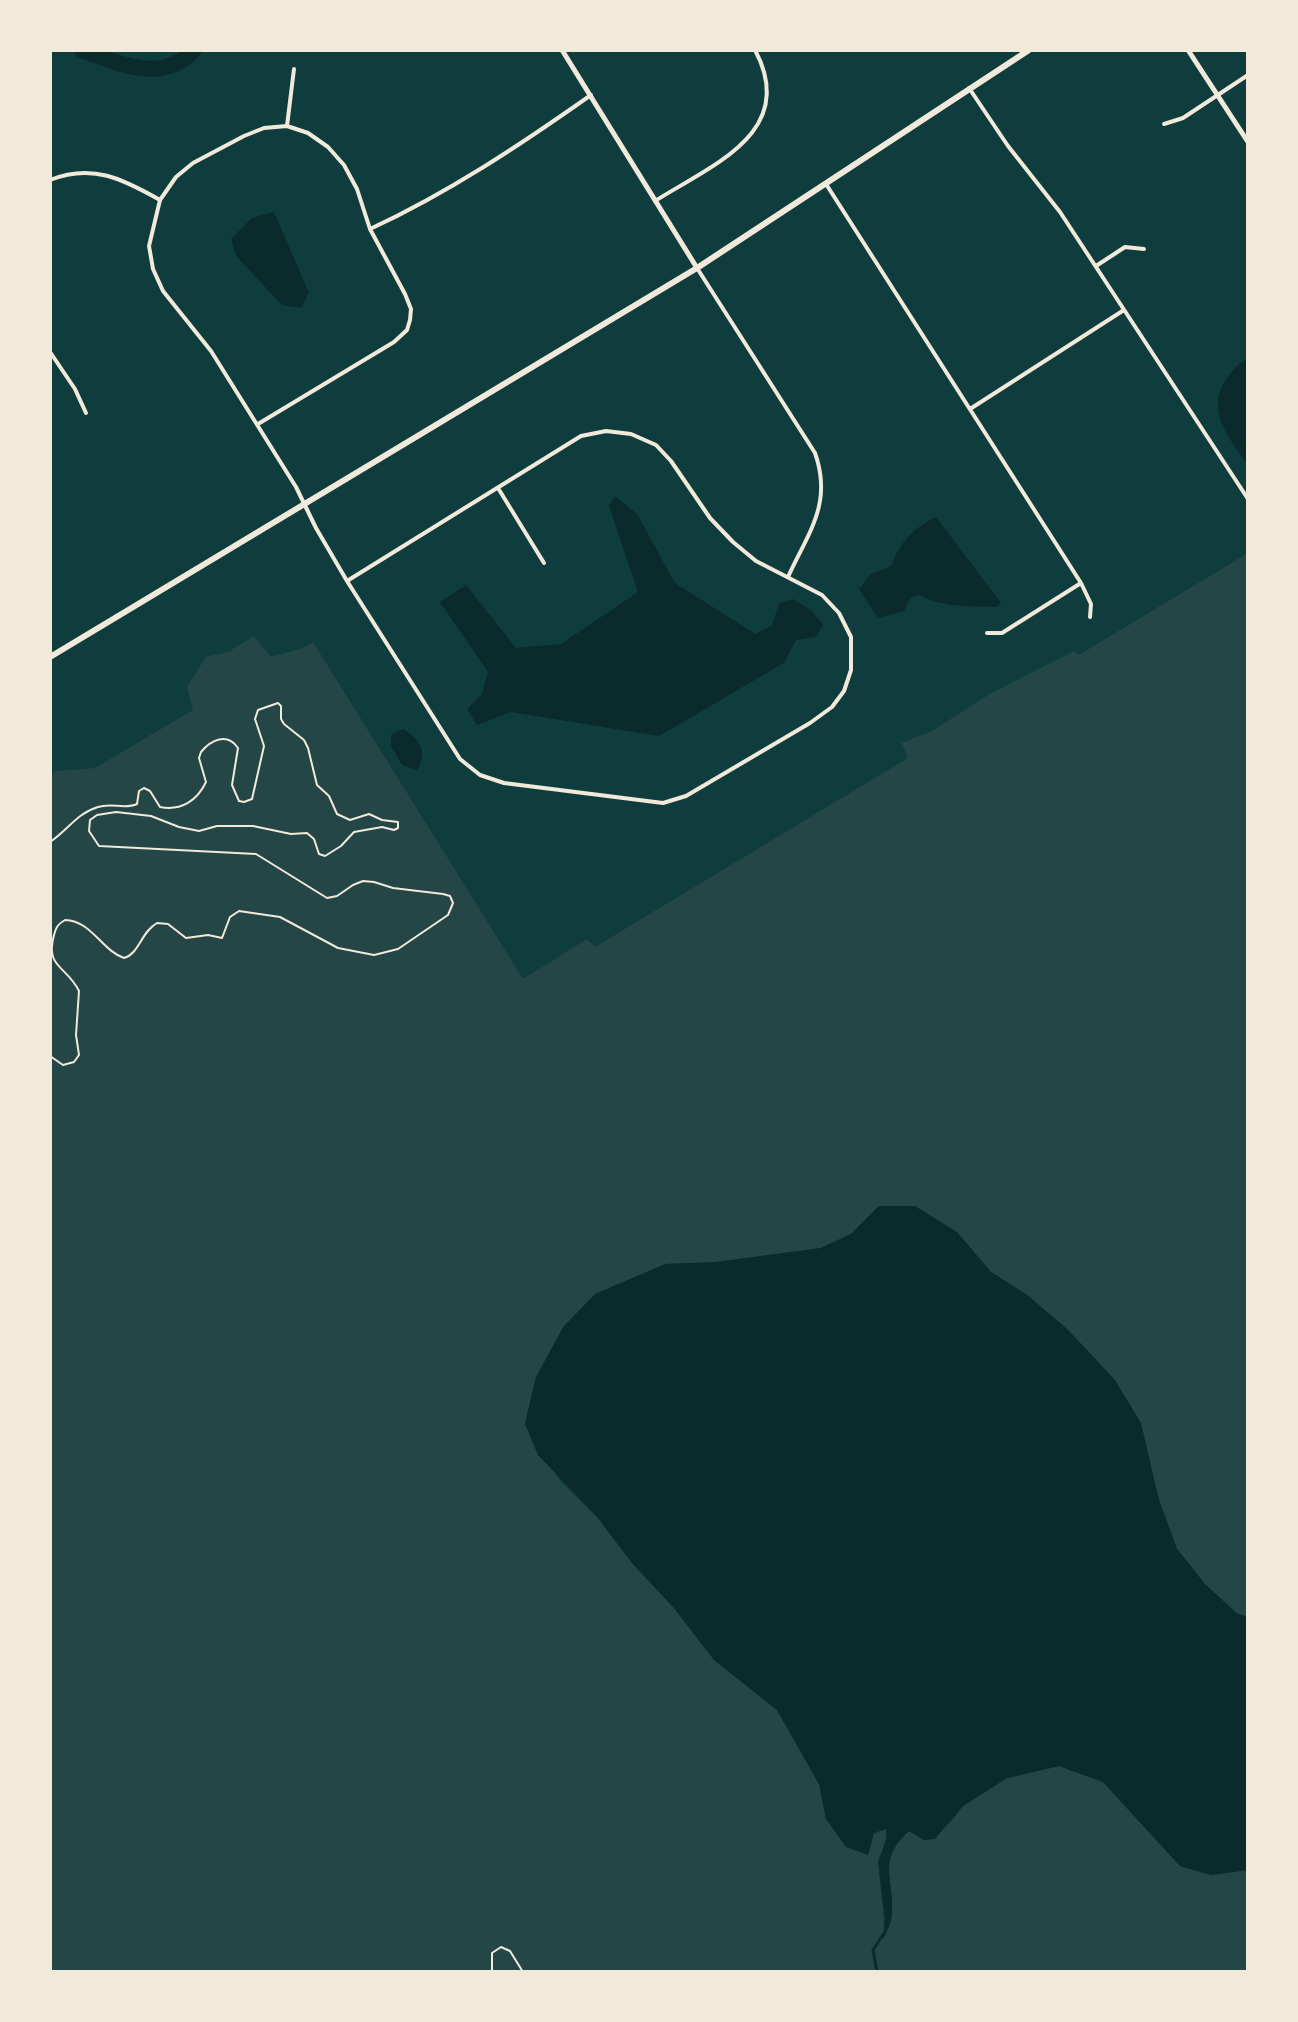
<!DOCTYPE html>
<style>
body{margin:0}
#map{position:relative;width:1298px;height:2022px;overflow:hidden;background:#0f3d3e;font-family:"Alegreya Sans",sans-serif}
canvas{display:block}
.frame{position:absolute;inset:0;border:52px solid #f1e9da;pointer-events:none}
</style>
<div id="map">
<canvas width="1298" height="2022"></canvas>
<div class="frame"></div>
</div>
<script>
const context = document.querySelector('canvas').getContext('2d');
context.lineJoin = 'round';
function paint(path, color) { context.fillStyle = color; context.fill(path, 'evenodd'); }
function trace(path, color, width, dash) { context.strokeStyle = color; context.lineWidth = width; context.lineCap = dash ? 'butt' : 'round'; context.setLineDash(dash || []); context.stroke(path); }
paint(new Path2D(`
 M1248,553V1617L1237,1613L1205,1584L1177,1549L1115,1380L1068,1330L1028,1295L991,1272L957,1233L879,1206L851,1234L821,1248L716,1262L665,1264L564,1326L536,1377L525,1424L560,1481L597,1517L632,1563L674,1608L714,1660L777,1710L819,1784L826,1819L874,1833L886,1829C888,1843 878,1853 879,1866C879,1890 885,1912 884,1936C908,1895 867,1868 909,1831L924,1840L951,1822L963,1806L1007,1778L1059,1766L1103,1782L1180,1866L1211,1875L1248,1870V1972H50V775L56,771L95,768L193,710L187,686L206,657L228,652L254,636L271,657L303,648L313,642L523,979L587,939L595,947L908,758L902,743L932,731L993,692L1074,651L1079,655Z`), '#244646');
paint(new Path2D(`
 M274,212L309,293L301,308L282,305L236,256L231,239L252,218Z
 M1248,359V465C1228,437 1203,408 1229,375C1235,368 1239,362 1248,359Z
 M615,496L637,514L675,583L755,634L772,626L779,603L793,599L812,611L823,625L816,637L796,640L784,663L659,736L511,712L477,725L467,709L482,694L488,672L440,602L466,585L516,648L561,644L638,592L609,506Z
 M936,517L1001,603L997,607C972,606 942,608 920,595L911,597L904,611L878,618L859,589L870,575L891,566C899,543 914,527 936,517Z
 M403,729C419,738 429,753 417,770L402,765L391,746V735Z
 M879,1206H915L957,1232L991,1272L1027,1295L1068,1330L1115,1380L1141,1423L1159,1500L1177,1549L1205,1584L1236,1613L1248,1617V1870L1211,1875L1180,1866L1103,1782L1059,1766L1007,1778L963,1806L935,1839L924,1840L909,1831C876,1860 895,1879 892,1915C891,1924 886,1932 883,1940L885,1918L878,1862L887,1838L886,1829L874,1833L868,1855L846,1847L826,1819L819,1784L777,1710L714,1660L674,1608L632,1563L597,1517L538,1455L525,1424L536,1377L564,1326L595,1294L665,1264L716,1262L821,1248L851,1234Z`), '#0a2a2b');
trace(new Path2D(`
 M877,1972L873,1950L884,1933`), '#0a2a2b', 3);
trace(new Path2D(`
 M82,50C120,64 162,84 194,50`), '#0a2a2b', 16);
trace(new Path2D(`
 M50,842C67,831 77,813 98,807C112,802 124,810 137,804L139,791L144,788L150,791L160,807C181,811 197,801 206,782L199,758L201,752C211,740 227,732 238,748L232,785L239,801L244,802L252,799L264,746L255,719L258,710L278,703L281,706V719L284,724L304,740L308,748L317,785L329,796L337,814L350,820L369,814L382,820L398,822V828L394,830L382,827L354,832L341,846L325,856L319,854L314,839L307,833L291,834L253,826H217L199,831L179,827L151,816L116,812L97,815L90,820L89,831L99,846L256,854L327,898L337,896L353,885L363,881L374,882L393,888L443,894L450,896L453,903L448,915L398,949L374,955L338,948L280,917L239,911L230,917L222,938L208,935L186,938L168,924L157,923C141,932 139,954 124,958C101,950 92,921 65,920C58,924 56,927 54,935C45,968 66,965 79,991L76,1035L79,1055L74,1062L63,1065L50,1056
 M492,1972V1953L501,1947L510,1951L523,1972`), '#f1e9da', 2);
trace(new Path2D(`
 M969,88L1008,146L1060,212L1248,499
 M1164,124L1183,118L1248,75
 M287,126L294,69
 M50,180C92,163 123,179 160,200
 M826,184L1081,583L1091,604L1090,617
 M655,201C712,165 799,132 755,50
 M370,229C448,193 520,145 591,95
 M1096,266L1125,247L1144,249
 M697,268L815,453C833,504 808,533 788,577
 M50,352L75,389L86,413
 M970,409L1124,310
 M258,424L394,342L407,330L410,320L411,309L405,294L370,229L357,189L344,165L328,147L308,133L287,126L264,128L244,136L193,163L176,177L160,200L149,246L153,269L163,291L211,351L296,487L316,528L347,581L460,759L480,775L504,783L663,803L686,796L810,723L832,707L844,691L851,670V637L839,613L822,595L756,561L733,542L710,518L671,461L656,445L631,434L606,431L581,436L347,581
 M498,488L544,563
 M987,633H1002L1081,583`), '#f1e9da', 4);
trace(new Path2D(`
 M562,50L697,268
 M1188,50L1248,142`), '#f1e9da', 5);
trace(new Path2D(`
 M50,657L697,268L1029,50`), '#f1e9da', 6);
</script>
